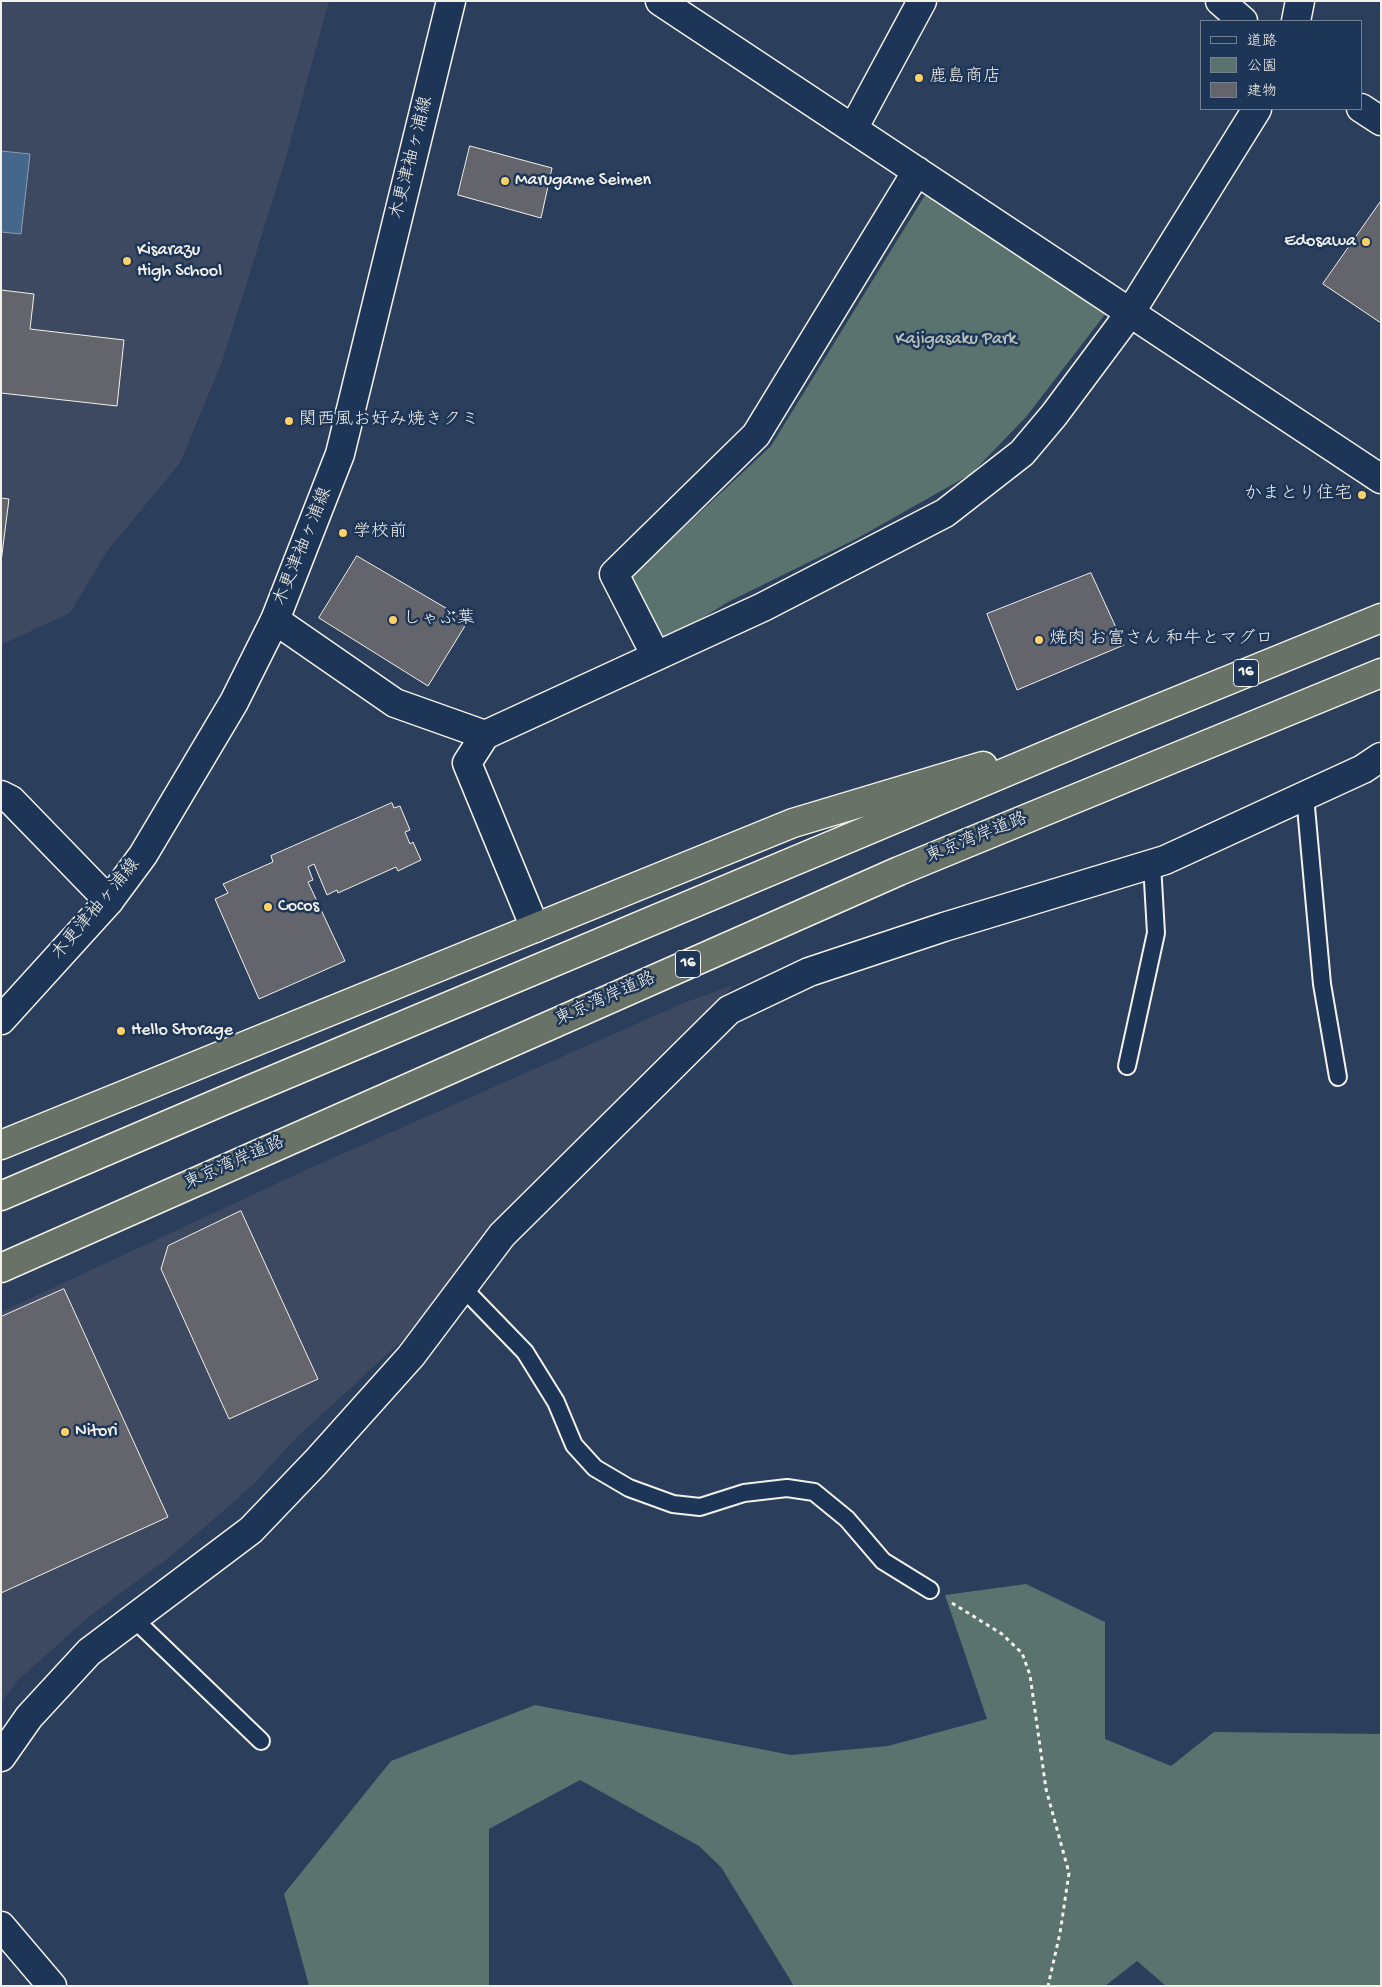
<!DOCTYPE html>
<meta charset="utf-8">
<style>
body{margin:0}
#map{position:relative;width:1382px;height:1987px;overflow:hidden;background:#2b3e5b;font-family:"Gochi Hand","Klee One",sans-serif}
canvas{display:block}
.frame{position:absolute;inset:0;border:2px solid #f4f1e8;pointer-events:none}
.legend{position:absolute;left:1200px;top:20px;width:162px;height:90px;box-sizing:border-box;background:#1d3557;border:1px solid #738091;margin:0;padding:6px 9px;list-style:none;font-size:15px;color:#f4f1e8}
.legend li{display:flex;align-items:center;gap:10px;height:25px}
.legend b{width:25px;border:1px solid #738091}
</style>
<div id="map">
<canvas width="1382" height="1987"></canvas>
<div class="frame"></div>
<ul class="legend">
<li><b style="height:6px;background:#1d3557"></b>道路</li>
<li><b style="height:14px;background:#5b736f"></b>公園</li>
<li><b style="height:14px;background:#63646c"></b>建物</li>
</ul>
</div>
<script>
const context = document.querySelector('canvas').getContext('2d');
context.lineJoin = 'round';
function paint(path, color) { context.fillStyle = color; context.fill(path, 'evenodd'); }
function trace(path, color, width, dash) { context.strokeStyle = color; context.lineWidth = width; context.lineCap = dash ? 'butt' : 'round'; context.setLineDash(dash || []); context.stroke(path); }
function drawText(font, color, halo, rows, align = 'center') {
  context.font = font + ' "Gochi Hand","Klee One",sans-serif'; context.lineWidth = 5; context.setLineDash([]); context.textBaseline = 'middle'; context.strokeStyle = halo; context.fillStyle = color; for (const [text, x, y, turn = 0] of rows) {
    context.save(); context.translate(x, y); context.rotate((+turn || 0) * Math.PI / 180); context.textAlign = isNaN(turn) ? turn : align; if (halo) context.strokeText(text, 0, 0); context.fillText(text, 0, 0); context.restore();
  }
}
paint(new Path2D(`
 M1,1H329L285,161L222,362L180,463L108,550L70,613L1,645Z
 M734,985L495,1222L404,1339L295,1439L255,1483L175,1553L90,1616L19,1679L1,1703V1312L308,1169L686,1002Z`), '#3c4960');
paint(new Path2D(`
 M925,195L1106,313L1026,417L971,474L856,539L728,602L664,642L631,577L771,446Z
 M1026,1584L1105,1622V1739L1171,1766L1214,1732L1381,1734V1986H1166L1137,1961L1105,1986H794L721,1867L699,1846L580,1780L489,1829V1986H309L284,1894L391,1761L535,1705L791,1755L888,1746L987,1719L945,1595Z`), '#5b736f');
const water = new Path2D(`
 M1,151L30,154L21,234L1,232Z`);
paint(water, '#46678c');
trace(water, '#8c9eb1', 1);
const building = new Path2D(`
 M470,146L552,168L541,218L458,195Z
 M1381,201V323L1323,284Z
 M1,290L34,294L30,329L124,340L117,406L1,393Z
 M1,498L9,499L1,562Z
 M357,556L468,621L428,686L319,618Z
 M1091,573L1124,645L1017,690L987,614Z
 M392,803L394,808L400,806L410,830L405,832L410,844L413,842L421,860L398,871L396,867L338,893L337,890L327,895L314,864L308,867L313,880L308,882L345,961L259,999L215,899L228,893L223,884L273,862L271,856Z
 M241,1211L318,1379L229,1419L161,1269L168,1246Z
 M64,1289L168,1517L1,1593V1317Z`);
paint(building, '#63646c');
trace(building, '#f4f1e8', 1);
const lane = new Path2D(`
 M1305,796L1322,984L1338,1077
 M1127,1066L1156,933L1152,864
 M463,1288L525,1352L556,1402L574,1445L595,1468L629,1488L673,1504L700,1507L744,1493L787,1488L814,1492L847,1519L883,1561L930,1590
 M133,1618L261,1741`);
const street = new Path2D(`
 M660,1L1381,479
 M1220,1L1243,21
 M1296,21L1300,1
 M853,129L922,1
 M275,620L395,703L485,735
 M656,656L614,574L756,435L917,171
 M1,795L11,800L109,901
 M535,928L467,763L485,735L763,607L945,513L1022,453L1054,415L1130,313
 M1,1757L29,1717L89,1652L251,1530L316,1462L411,1356L502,1235L729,1010L809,972L944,927L1165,860L1363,769L1381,757
 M1,1926L52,1986`);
const secondary = new Path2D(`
 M1361,108L1381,121
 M1130,313L1257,109
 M1,1020L109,901L143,855L234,702L275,620L340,454L451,1`);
const highway = new Path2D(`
 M1,1145L793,823L983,766
 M1,1196L223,1101L1111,728L1381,618
 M1,1268L899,871L1381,673`);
trace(lane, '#f4f1e8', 20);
trace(street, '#f4f1e8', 31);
trace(secondary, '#f4f1e8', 31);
trace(highway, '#f4f1e8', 31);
trace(new Path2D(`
 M952,1603L1002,1634L1022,1653L1030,1675L1046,1789L1069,1873L1060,1933L1048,1986`), '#f4f1e8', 3, [4, 4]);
trace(lane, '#1d3557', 16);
trace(street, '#1d3557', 28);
trace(secondary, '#1d3557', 28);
trace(highway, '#687266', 28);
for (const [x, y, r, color] of [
 [919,78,5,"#ffd166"],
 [505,181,5,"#ffd166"],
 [1366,242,5,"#ffd166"],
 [127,261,5,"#ffd166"],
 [289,421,5,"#ffd166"],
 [1362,495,5,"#ffd166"],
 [343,533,5,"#ffd166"],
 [393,620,5,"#ffd166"],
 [1039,640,5,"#ffd166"],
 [268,907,5,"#ffd166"],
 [121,1031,5,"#ffd166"],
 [65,1432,5,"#ffd166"]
]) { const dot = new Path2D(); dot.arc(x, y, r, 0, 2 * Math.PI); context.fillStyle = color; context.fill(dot); trace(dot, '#1d3557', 2); }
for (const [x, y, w] of [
 [1246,673,25],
 [688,964,25]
]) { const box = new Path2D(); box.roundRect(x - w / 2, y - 13.5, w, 27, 4); context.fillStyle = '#1d3557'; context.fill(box); trace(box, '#f4f1e8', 1); }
drawText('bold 16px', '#f4f1e8', null, [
 ["16",1246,673],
 ["16",688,964]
]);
drawText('18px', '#f4f1e8', '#1d3557', [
 ["鹿島商店",929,78],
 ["Marugame Seimen",515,181],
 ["Edosawa",1356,242,"right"],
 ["Kisarazu",137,251],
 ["High School",137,272],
 ["関西風お好み焼きクミ",299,421],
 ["かまとり住宅",1352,495,"right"],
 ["学校前",353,533],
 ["しゃぶ葉",403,620],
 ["焼肉 お富さん 和牛とマグロ",1049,640],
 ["Cocos",278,907],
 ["Hello Storage",131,1031],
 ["Nitori",75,1432]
], 'left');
drawText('18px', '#f4f1e8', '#1d3557', [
 ["木更津袖ヶ浦線",413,158,-76],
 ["木更津袖ヶ浦線",304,547,-68],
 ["東京湾岸道路",977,839,-22],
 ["木更津袖ヶ浦線",97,910,-50],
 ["東京湾岸道路",606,1000,-24],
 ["東京湾岸道路",235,1164,-24]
]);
drawText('18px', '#b7bfb8', '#1d3557', [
 ["Kajigasaku Park",956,340]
]);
</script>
